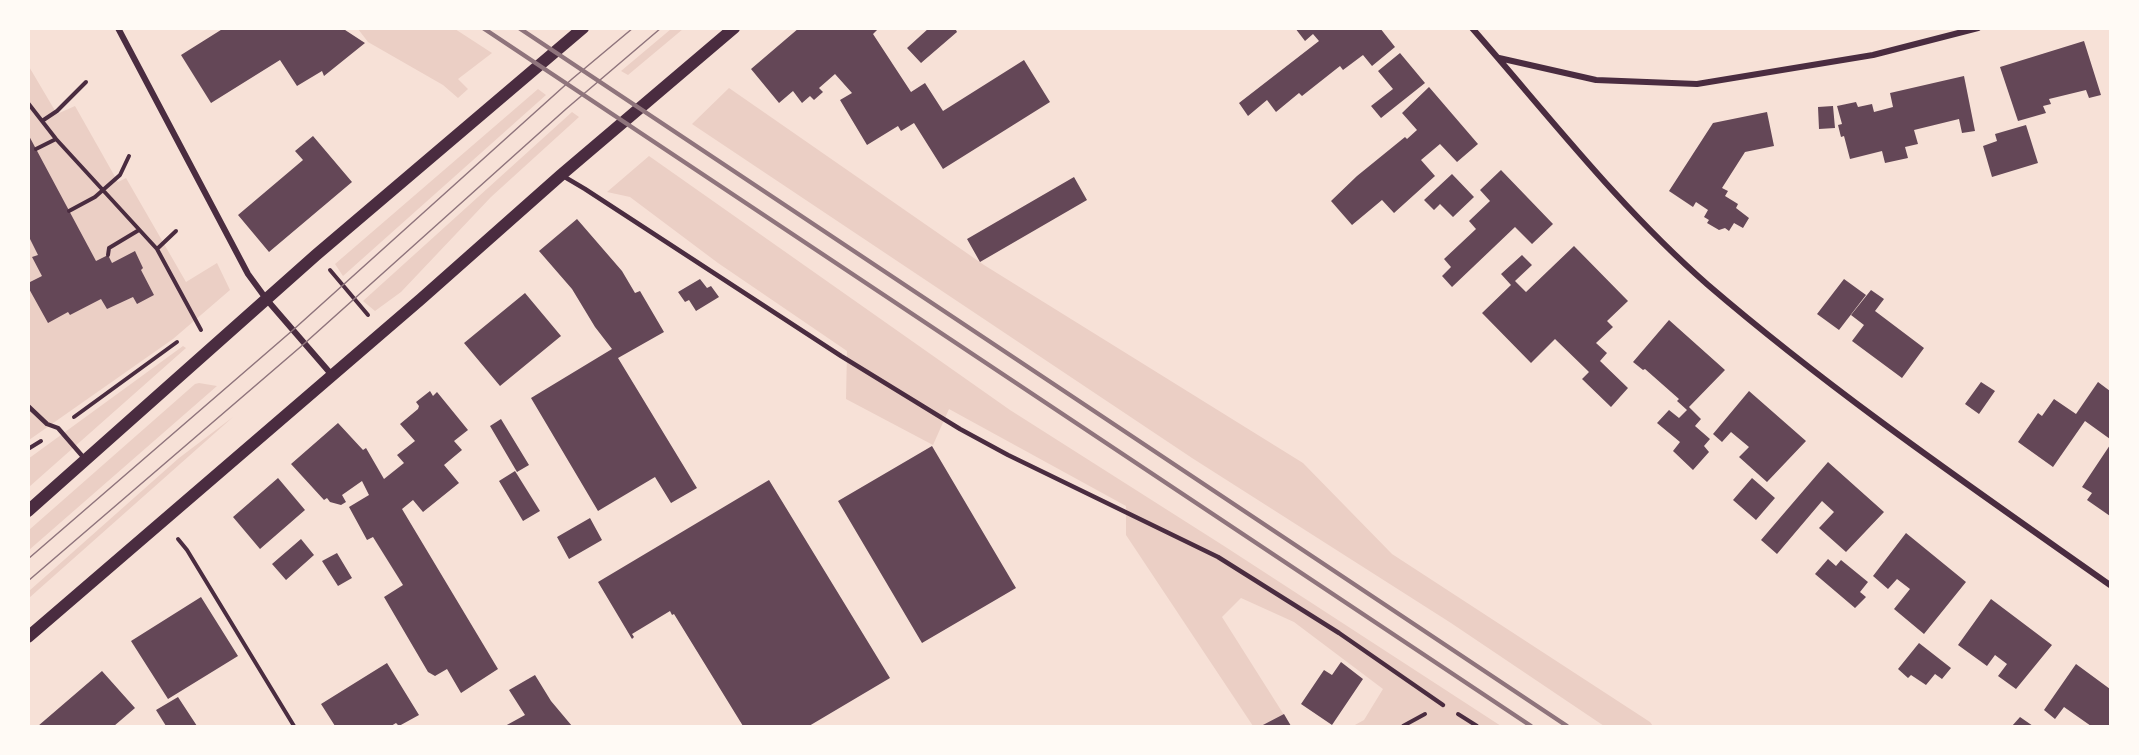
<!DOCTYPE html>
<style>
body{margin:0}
#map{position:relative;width:2139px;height:755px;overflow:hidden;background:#f7e1d7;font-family:"Nunito Sans",sans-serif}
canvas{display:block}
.frame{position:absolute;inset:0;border:30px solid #fffaf5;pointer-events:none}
</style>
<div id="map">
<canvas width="2139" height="755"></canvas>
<div class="frame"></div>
</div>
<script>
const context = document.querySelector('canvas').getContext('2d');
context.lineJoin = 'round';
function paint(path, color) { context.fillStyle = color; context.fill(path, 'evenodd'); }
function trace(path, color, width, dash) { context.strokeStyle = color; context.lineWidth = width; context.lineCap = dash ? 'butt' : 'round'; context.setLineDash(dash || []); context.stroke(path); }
paint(new Path2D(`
 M358,29H455L492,53L458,79L468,89L458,98L443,85L368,42Z
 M671,29H683L628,75L621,71Z
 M28,65L57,114L75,106L118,182L126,178L186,282L217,263L230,290L173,339L29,440Z
 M729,88L984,265L1303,463L1392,554L1650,722L1653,726H1604L1451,623L1192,458L692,124Z
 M538,89L546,95L343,276L335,264Z
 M572,112L579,117L491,197L401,292L375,311L363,301Z
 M649,156L1010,410L1224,546L1501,726H1353L1364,720L1383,689L1294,622L1241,598L1222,617L1291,726H1253L1126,535V506L949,409L933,445L846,399L847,351L718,263L630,197L607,192Z
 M183,346L186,348L29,487L28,459Z
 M199,383L217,386L29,550V530L195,384Z
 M233,417L29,598V591L179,458Z`), '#ebcfc5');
paint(new Path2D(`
 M224,28H342L365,43L324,76L322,71L297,86L280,60L211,103L181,55Z
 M799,28H879L873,34L911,92L925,83L943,111L1024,60L1050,102L943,169L914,123L901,131L898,126L867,145L840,100L852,93L835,74L819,88L823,92L814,100L810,96L802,103L793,91L779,103L751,69Z
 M929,28H955L957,32L921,63L907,48Z
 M1295,28H1380L1395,47L1372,66L1363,55L1343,70L1340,66L1302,96L1299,93L1276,112L1267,100L1248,116L1239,103L1319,41L1313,34L1305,41Z
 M2084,41L2101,95L2089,98L2086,90L2049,99L2051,104L2043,106L2046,113L2018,121L2000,67Z
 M1400,53L1425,83L1381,118L1371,106L1393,89L1378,71Z
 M1964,76L1975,131L1962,133L1959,119L1914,130L1918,144L1905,147L1908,158L1885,163L1882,151L1850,159L1844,136L1841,137L1838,125L1842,124L1837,106L1856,102L1858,107L1872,104L1874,112L1893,107L1890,93Z
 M1429,87L1478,144L1457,162L1440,144L1421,160L1435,176L1394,213L1382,200L1352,225L1331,201L1357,176L1405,137L1407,139L1417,130L1402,113Z
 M1833,106L1835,128L1819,129L1818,107Z
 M1767,112L1774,146L1745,152L1722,188L1728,191L1725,196L1738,204L1736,208L1749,218L1743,228L1734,223L1729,231L1725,228L1719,230L1707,223L1709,220L1704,217L1708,210L1696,202L1693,207L1669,191L1713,123Z
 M2026,125L2038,163L1992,177L1983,146L1997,141L1995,134Z
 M28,134L96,261L108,255L112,263L135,251L143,268L141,270L154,295L137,304L133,297L107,309L101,299L70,315L68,312L48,323L28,287V283L42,276L32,257L38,255L28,235Z
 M313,136L352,182L269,252L238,215L303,160L295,151Z
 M1501,170L1553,224L1532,244L1515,227L1452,287L1442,276L1451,267L1444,259L1476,229L1469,221L1490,201L1480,190Z
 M1452,174L1474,197L1453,217L1440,204L1434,210L1424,200Z
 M1074,177L1087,200L980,262L967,239Z
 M577,219L622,271L635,293L640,291L664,332L618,358L697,488L671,503L655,477L598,511L531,398L612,349L595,327L572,289L539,251Z
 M1574,246L1628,301L1607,321L1613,327L1596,343L1607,353L1600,361L1628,388L1611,407L1582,379L1589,372L1555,339L1531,363L1482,313L1511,285L1501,274L1522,255L1532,265L1515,281L1526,292Z
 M700,279L707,288L711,286L719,297L696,311L689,300L685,302L678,292Z
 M1844,279L1866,295L1839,330L1817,314Z
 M1871,290L1884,299L1875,311L1924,348L1902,378L1852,341L1864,325L1851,315Z
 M525,293L561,336L500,386L464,343Z
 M1669,320L1725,370L1689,407L1701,419L1695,426L1710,439L1704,446L1709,452L1693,470L1673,451L1680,442L1657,423L1669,410L1679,418L1687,410L1677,401L1679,399L1645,369L1643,370L1633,362Z
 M1981,382L1995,391L1979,414L1965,404Z
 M2098,382L2110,391V439L2085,421L2053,467L2018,442L2038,413L2042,416L2054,399L2076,414Z
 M430,391L433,396L437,392L468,430L454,441L462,450L444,465L459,483L423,512L413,500L402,509L498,669L461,693L447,669L435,676L428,672L384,597L403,585L373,537L367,540L349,507L369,495L362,481L342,495L346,502L341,505L330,502L327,498L324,500L291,464L338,423L363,450L366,448L384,479L404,463L397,455L415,441L400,424L418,409L419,406L416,402Z
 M1749,391L1806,441L1767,482L1739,457L1749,447L1731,432L1722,442L1713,434Z
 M501,419L529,465L517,472L490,426Z
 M2110,445V516L2087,500L2092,493L2082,487Z
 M932,446L1016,588L922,643L838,501Z
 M1828,462L1884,512L1846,552L1819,528L1834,512L1822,501L1777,554L1761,540Z
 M515,471L540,511L523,521L499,481Z
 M278,478L305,510L260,549L233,517Z
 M1752,478L1775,498L1756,520L1733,500Z
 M769,480L890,678L809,726H743L674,614L672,615L670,611L632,634L634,637L632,639L598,582Z
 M590,518L602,540L569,559L557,537Z
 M1906,533L1966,582L1924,634L1894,609L1910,589L1897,579L1888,589L1873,576Z
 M301,539L314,555L286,580L272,564Z
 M337,553L352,578L338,586L322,561Z
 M1828,559L1836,566L1841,560L1868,582L1860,592L1866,597L1855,608L1815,574Z
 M201,597L238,656L168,699L131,641Z
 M1991,599L2052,645L2016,689L1998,676L2007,664L1995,655L1987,666L1958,645Z
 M1919,643L1951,668L1942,679L1935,674L1926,685L1911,675L1908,678L1898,669Z
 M1341,662L1363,679L1332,725L1301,704L1324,670L1332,675Z
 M387,663L419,715L399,726L396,723L391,726H335L321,704Z
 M2076,664L2110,689V726H2091L2064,707L2055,719L2044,710Z
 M102,671L135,708L114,726H38Z
 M535,675L551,701L572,726H505L525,715L509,690Z
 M178,697L197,726H166L156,710Z
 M1284,714L1291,726H1261Z
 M2020,717L2033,726H2012Z`), '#644757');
trace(new Path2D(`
 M28,103L56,139L157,249L201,330
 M42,121L57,111L86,82
 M36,149L56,139
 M69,211L95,197L120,175L129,156
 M157,249L176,231
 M108,255L109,248L139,230
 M330,270L368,315
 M74,417L177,342
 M28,449L41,441
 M178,539L187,550L294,726
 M1458,714L1477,726
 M1403,726L1425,714`), '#4a2c40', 4);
trace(new Path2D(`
 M563,176L585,189L841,356L960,429L1008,455L1218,557L1339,633L1443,705
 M28,406L47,424L58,428L84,458`), '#4a2c40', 4.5);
trace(new Path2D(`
 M118,28L248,274L267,300L331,374
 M1472,28C1549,116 1620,208 1708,285C1835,394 1974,489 2110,585
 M1499,58L1596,80L1697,84L1873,55L1978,28`), '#4a2c40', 6);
trace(new Path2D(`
 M28,511L316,255L583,28
 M28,637L421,299L561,175L734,28`), '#4a2c40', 12);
trace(new Path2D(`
 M28,559L293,330L572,79L633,28
 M28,581L305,343L566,109L661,28`), '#8f747c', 1.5);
trace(new Path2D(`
 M483,28L1531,726
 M519,28L1567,726`), '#8f747c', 4.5);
</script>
